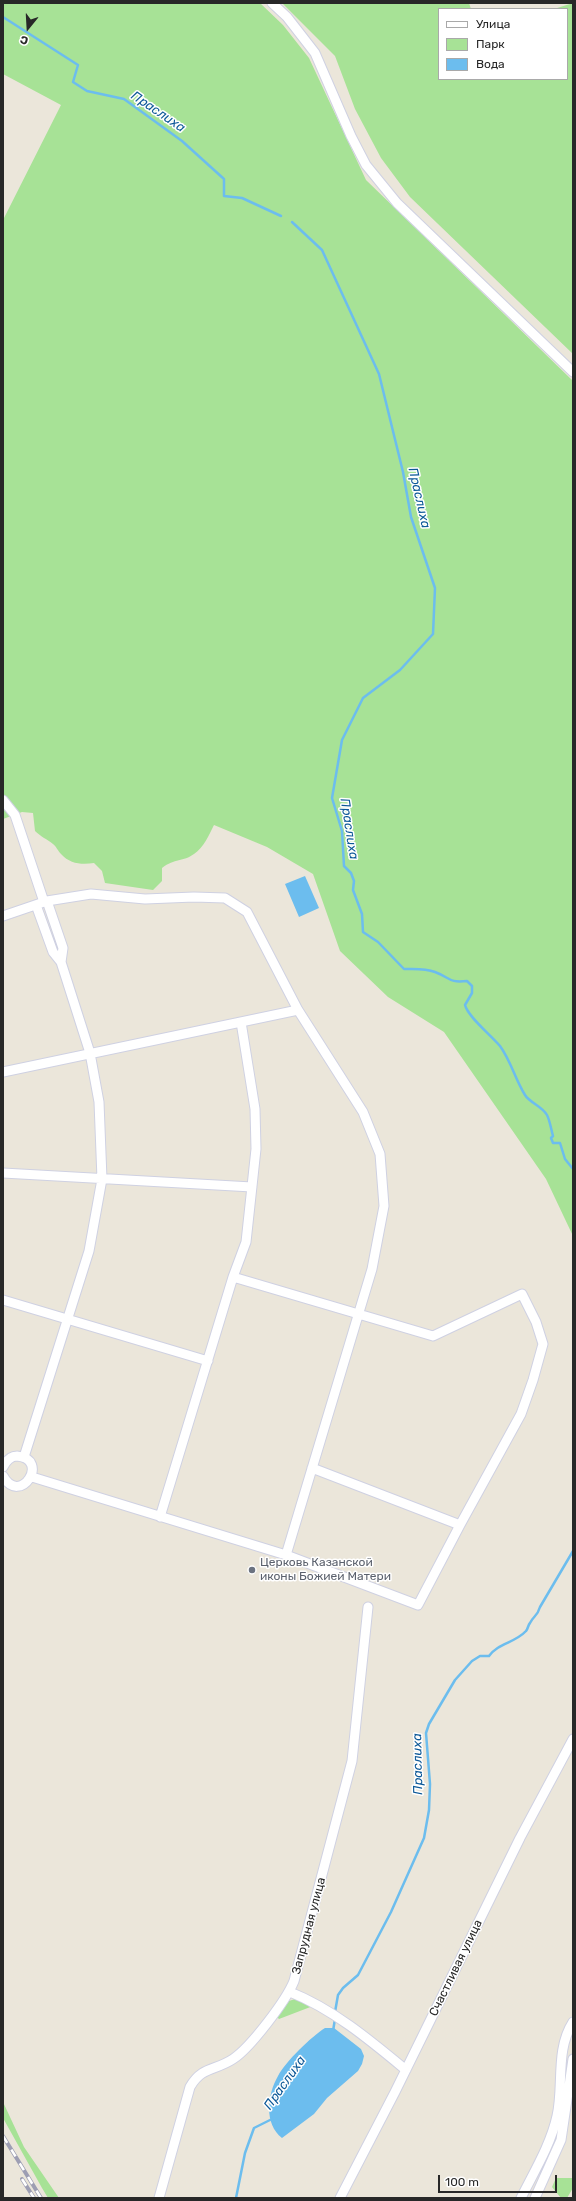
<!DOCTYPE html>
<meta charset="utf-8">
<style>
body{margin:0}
#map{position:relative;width:576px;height:2201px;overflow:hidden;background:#ebe6da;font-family:Rubik,sans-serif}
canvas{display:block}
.frame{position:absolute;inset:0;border:4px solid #282828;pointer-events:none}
.legend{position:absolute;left:438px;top:8px;width:130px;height:72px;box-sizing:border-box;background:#fff;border:1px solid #a9a9a9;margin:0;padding:5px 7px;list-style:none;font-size:12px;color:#282828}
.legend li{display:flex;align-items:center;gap:8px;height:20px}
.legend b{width:20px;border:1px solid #a9a9a9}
.north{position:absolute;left:8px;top:8px;width:40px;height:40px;-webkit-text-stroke:3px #fff;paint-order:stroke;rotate:198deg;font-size:11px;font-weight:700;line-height:16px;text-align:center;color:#282828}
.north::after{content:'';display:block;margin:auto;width:14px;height:18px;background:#282828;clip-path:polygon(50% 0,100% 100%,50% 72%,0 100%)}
.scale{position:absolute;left:438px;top:2175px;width:119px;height:18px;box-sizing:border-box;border:2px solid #282828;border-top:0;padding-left:5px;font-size:12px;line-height:14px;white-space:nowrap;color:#282828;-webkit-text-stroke:3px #fff;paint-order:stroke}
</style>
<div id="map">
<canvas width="576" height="2201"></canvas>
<div class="frame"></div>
<ul class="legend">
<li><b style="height:5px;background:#fff"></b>Улица</li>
<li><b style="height:11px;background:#a7e296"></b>Парк</li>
<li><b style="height:11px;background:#6cbdee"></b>Вода</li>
</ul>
<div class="north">С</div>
<div class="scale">100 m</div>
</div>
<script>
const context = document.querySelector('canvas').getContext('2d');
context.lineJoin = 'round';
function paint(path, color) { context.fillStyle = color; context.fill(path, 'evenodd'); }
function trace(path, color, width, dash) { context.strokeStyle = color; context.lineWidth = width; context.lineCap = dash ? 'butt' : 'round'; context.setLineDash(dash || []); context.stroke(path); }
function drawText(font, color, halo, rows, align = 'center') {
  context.font = font + ' Rubik,sans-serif'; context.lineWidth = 3; context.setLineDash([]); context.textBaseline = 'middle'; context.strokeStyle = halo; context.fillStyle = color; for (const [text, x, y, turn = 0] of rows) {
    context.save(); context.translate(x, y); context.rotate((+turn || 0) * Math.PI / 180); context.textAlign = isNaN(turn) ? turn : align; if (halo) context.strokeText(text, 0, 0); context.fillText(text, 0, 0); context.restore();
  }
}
paint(new Path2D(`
 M3,3H260L283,25L309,58L366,180L573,381V1236L546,1179L444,1032L388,997L340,951L313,874L267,847L214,825C209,835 204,847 194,854C183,862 175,858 162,868V881L153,890L105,883L102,871L94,863C82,865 70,864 61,854C58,851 56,846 53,844C47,839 41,837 35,831L33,813L22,812L3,819V220L61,105L3,74Z
 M282,3H469L471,9H439V79H567V9H554L573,3V354L410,197L381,158L355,109L335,56Z
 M298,1998L313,2006L279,2019L277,2017L289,2001Z
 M3,2102L24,2147L59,2198H48L42,2188L3,2118Z
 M556,2178H573V2188L567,2198H561L552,2187Z`), '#a7e296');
paint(new Path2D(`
 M305,876L319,908L299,917L285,884Z
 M325,2028H334L361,2049L364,2056L362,2064L358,2071L327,2098L314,2114L282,2138C264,2124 267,2095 278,2076C286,2061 311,2037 325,2028Z`), '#6cbdee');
trace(new Path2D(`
 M3,17L78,65L73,82L87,91L124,99L182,141L224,179V196L242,198L281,216
 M292,222L322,250L379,374L403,472L411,517L435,588L433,634L400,670L363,698L342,740L332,798L342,831L344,866L351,873L354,881L353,890L362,914L363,932L378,942L404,969C414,969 425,968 435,972C451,978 448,983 467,981L472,986V993L465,1005C468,1017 491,1035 500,1046C511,1061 515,1079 525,1095C530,1103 542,1106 547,1115C550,1121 551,1129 553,1136L551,1138L553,1143H560L565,1159L573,1169
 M335,2012L338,1995L343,1988L358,1975L391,1912L424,1838L429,1810L430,1784L426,1733L429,1724L455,1680L472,1661L480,1656H489C498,1643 515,1643 526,1631C528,1629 528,1625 530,1623C534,1615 537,1617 540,1607L573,1551
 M333,2031L335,2019
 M236,2198L245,2153L254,2128L272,2119`), '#6cbdee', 2.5);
const street = new Path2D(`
 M272,3L287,17L315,53L351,136L366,165L397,203L573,372
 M3,800L15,815L44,902
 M47,901L63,948L61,962
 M3,916L47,901L91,894L145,899L194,897L225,898L247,912L298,1010L363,1112L380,1154L384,1206L372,1269L286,1555
 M3,1072L298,1010
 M3,1173L252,1187
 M3,1300L208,1361
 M24,1457L89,1251L102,1179L99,1102L90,1053L61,962L53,952L36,905
 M3,1467C6,1461 10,1456 17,1456C51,1459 20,1507 3,1476
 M312,1468L460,1525
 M32,1477L286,1555L418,1605L460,1525L521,1414L533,1380L543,1344L536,1322L522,1294L433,1336L233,1277
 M160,1517L233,1277L246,1242L256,1149L255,1109L241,1022
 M290,1992C333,2009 371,2041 406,2070
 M159,2198L190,2087C202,2066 215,2071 233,2059C250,2048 286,2001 294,1981L352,1761L368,1607
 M340,2198L395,2092L520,1838L573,1739
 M521,2198C534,2172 551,2144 557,2116C564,2086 555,2050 573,2022
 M535,2198L561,2140L573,2059`);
trace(street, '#cfd1e2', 11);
trace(street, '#fff', 9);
const rail = new Path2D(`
 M3,2136L41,2198
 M22,2179L34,2198`);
trace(rail, '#9d9eb3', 4);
trace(rail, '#fff', 2.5, [8]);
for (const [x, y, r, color] of [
 [252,1570,4,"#6b7280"]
]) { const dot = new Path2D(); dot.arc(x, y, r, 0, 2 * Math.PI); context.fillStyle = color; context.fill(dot); trace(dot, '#fff', 1.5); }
drawText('12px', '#5b616d', '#fff', [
 ["Церковь Казанской",260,1563],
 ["иконы Божией Матери",260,1577]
], 'left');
drawText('12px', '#282828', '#fff', [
 ["Запрудная улица",309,1926,-75],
 ["Счастливая улица",456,1968,-64]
]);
drawText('italic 13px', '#0d5998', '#fff', [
 ["Праслиха",158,112,34],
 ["Праслиха",419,498,77],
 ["Праслиха",349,829,81],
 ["Праслиха",418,1764,-91],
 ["Праслиха",285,2083,-55]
]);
</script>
